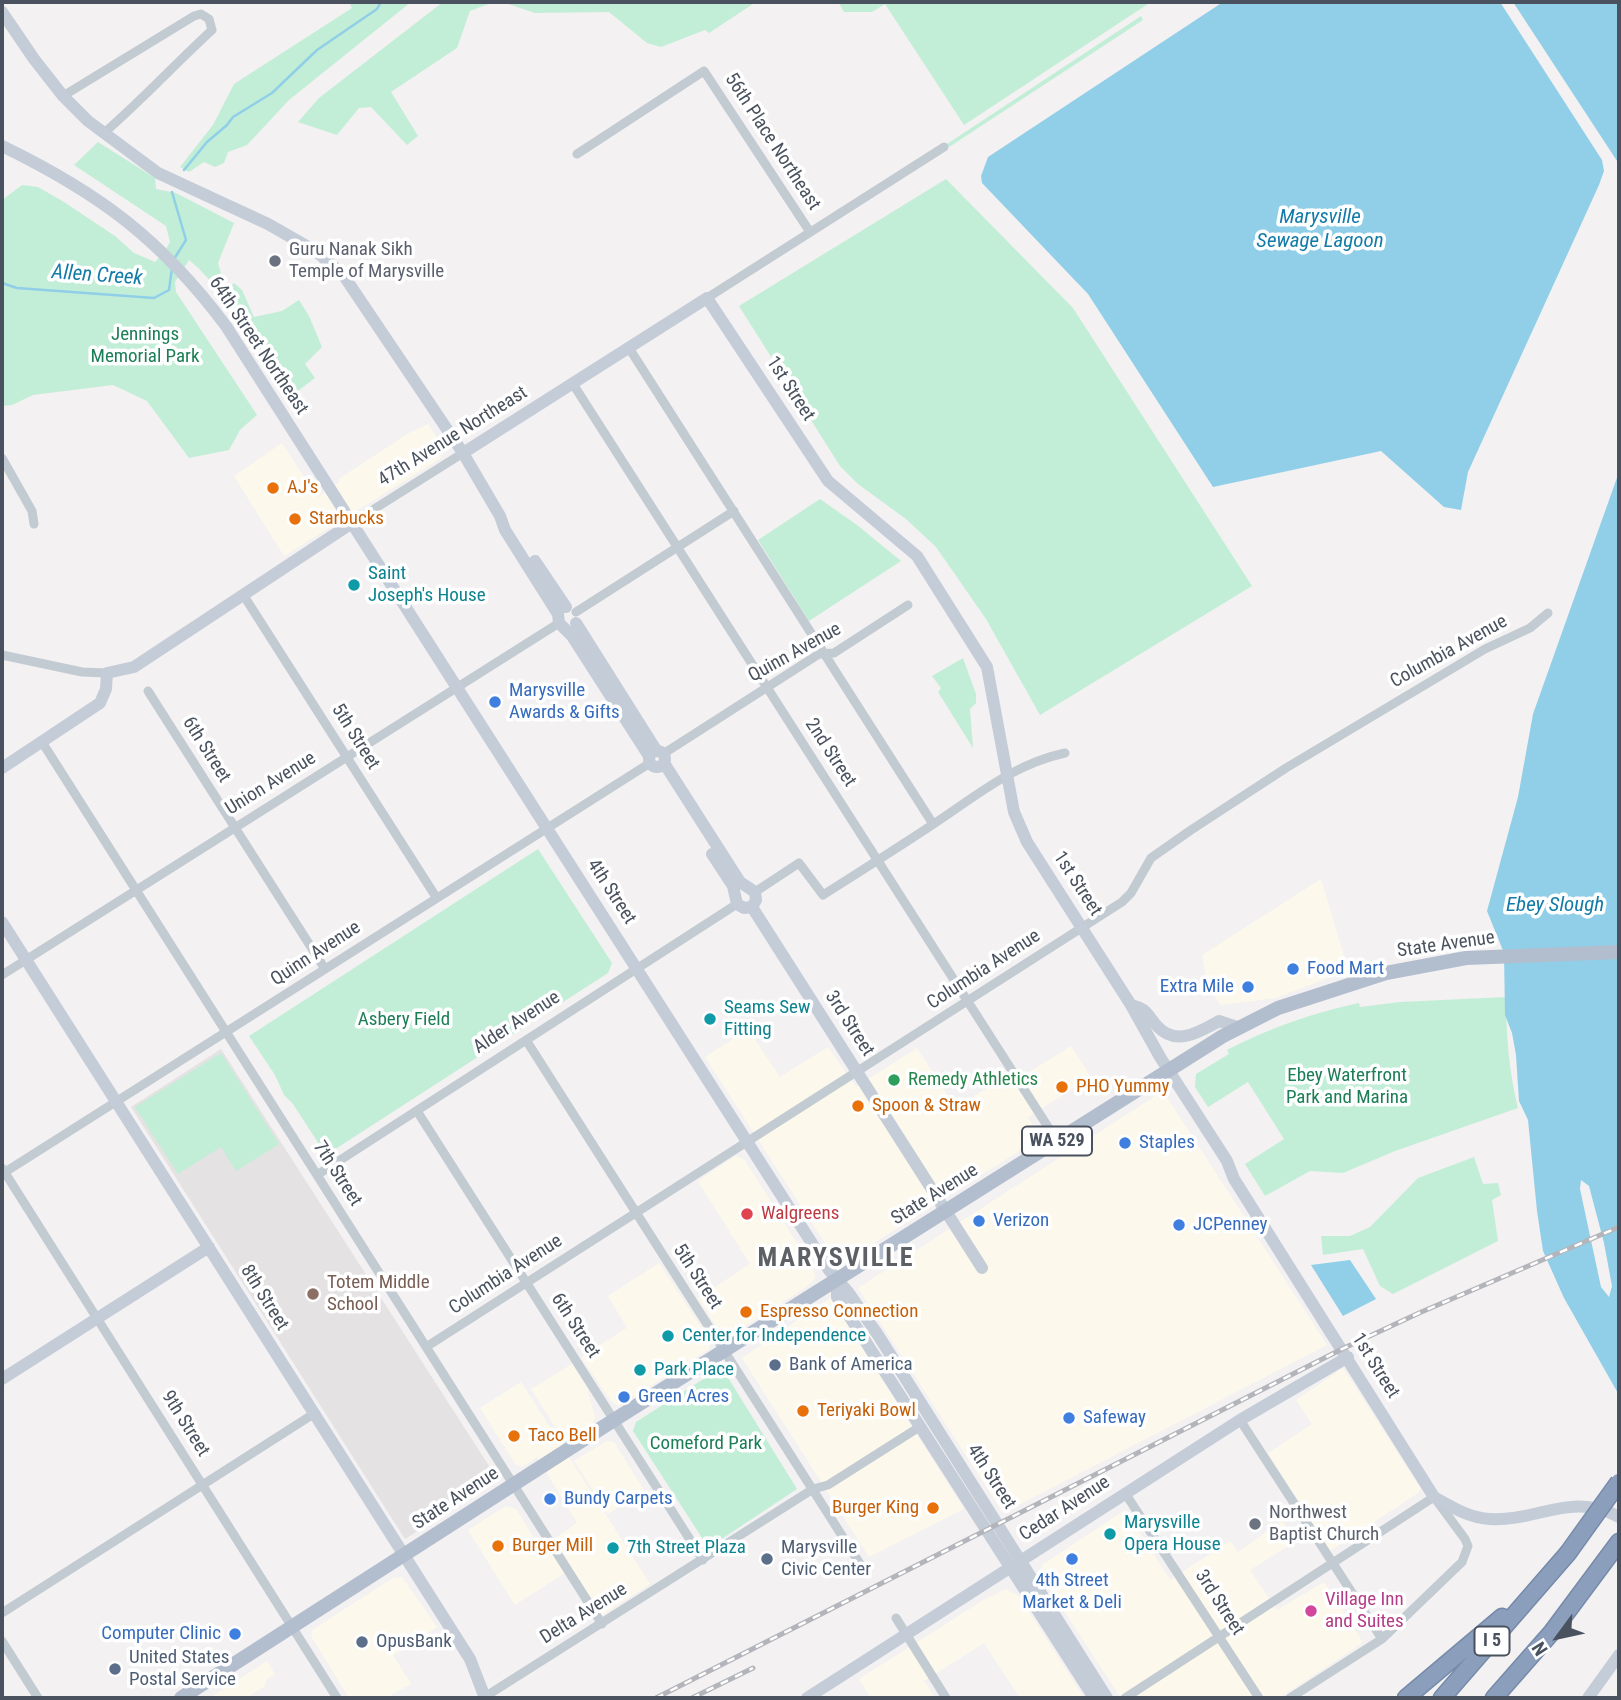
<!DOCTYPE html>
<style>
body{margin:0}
#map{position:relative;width:1621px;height:1700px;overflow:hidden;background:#f3f1f1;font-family:"Roboto Condensed",sans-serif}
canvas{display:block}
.frame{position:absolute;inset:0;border:4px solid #49525e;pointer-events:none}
.north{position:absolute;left:1523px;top:1602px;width:70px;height:70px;-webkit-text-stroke:5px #fff;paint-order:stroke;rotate:237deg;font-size:19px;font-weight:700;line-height:28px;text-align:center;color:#49525e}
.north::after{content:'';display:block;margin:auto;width:24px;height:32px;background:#49525e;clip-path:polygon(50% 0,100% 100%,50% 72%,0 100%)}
</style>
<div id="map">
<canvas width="1621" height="1700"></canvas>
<div class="frame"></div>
<div class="north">N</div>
</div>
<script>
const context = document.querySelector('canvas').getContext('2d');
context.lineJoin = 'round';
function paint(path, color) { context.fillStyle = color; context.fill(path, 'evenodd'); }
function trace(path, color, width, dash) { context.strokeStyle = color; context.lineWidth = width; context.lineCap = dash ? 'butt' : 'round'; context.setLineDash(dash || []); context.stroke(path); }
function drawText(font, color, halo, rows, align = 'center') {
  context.font = font + ' "Roboto Condensed",sans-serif'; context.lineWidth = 7; context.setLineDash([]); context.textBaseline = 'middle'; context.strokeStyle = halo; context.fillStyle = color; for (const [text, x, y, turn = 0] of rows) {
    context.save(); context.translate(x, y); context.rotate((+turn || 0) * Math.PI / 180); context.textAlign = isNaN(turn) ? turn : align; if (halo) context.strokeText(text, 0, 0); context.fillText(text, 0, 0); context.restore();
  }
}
paint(new Path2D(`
 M428,424L442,446L441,458L284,556L234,476L282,443L317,497L338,483L340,478L409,433Z
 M1321,879L1348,970L1276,998L1220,1005L1207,982L1202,955Z
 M748,1029L780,1077L828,1047L856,1087L917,1048L956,1108L1001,1079L1007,1086L1071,1046L1091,1077L1028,1117L1040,1138L839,1265L705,1057Z
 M1163,1091L1327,1345L1003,1513L858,1288Z
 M735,1156L744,1159L814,1270L815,1277L812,1282L803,1289L730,1336L721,1334L698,1298L750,1264L698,1181Z
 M659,1263L709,1339L710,1346L708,1350L618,1406L610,1400L581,1357L627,1328L608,1296Z
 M829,1299L832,1300L964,1509L869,1557L742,1358Z
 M572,1364L587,1388L595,1417L593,1423L564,1441L531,1389Z
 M1343,1368L1421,1489L1418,1493L1330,1551L1268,1453L1312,1424L1296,1400Z
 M521,1382L650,1584L601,1616L571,1569L515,1605L468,1530L506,1506L516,1509L540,1548L577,1523L537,1457L522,1467L515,1464L480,1408Z
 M607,1441L614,1442L644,1490L608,1514L574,1461Z
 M1125,1510L1170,1580L1230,1541L1238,1552L1282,1521L1296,1541L1250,1570L1277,1610L1324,1582L1352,1624L1362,1641L1361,1644L1279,1698H1121L1043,1579L1041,1573L1042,1565Z
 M402,1577L437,1627L393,1655L411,1684L386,1698H349L311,1636L312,1630L393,1578Z
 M1006,1589L1019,1596L1084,1698H1020L984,1643L924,1681L935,1698H871L859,1679L985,1599Z
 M267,1661L275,1674L266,1680L265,1686L246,1698H210Z`), '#fcf9ec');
paint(new Path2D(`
 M221,1049L498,1480L405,1539L131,1107Z`), '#e4e2e3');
paint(new Path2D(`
 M349,2H411L289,100L247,145L228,152L224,163L215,167L204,162L189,172L180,167L213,125L234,84L352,8Z
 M443,2H494L470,11L457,48L391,92L418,136L407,145L371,107L359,108L337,135L298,122L319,98Z
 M502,2H756L709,33L705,30L661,47L647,43L609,12L535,13Z
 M838,2H1151L964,125L885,4L872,12H844Z
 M1141,16L1143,20L949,147L947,144Z
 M98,142L155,178L156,189L176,193L234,223L218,263L226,291L234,283L242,290L254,317L282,311L299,300L309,316L322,347L305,364L315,378L295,393L304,408L298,411C266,364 233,296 189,260L175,282L176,292L257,415L240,430L229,450L189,458L147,401L113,385L33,395L12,405L2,406V200L22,185L38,187L64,202L115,236L134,253L155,262L165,251L170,242L166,226L74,165Z
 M946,179L1073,308L1252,586L1040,715L986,619L936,547L906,519L858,484L840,466L739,306Z
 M820,499L857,525L901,561L809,621L758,540Z
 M963,658L976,694V703L970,709L973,748L938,692L941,688L932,676Z
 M538,849L612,963L608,973L326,1155L293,1104L284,1095L275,1075L249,1036Z
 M1506,997C1506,1035 1509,1072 1518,1108L1395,1151L1343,1173L1310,1171L1265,1196L1245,1164L1284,1139L1248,1082L1208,1107L1195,1087L1196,1074L1229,1054L1227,1050C1270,1028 1312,1013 1359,1003L1360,1007L1400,1002Z
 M221,1053L279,1144L236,1171L221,1147L178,1174L135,1107Z
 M1474,1157L1483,1184L1498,1183L1501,1195L1492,1200L1498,1241L1393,1294L1380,1286L1363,1249L1323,1255L1321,1236H1350L1370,1227L1418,1178Z
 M716,1371H720L727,1376L797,1489L711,1546L706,1544L633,1431L636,1422Z`), '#c2eed7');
paint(new Path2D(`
 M1223,2H1500L1602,160L1604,171L1599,185L1468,472L1461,510L1444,507L1381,451L1213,487L1088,294L982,183L981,176L988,157Z
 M1513,2H1619V164Z
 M1619,472V1395L1564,1298L1543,1251L1537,1211L1528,1120L1519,1101L1516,1055L1512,1033L1505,1015L1504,953L1487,911L1518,797L1533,714Z
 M1350,1260L1376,1299L1343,1316L1311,1265Z`), '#91cfe9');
paint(new Path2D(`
 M1581,1180L1589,1186L1604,1243L1612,1286L1609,1297L1601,1287L1580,1189Z`), '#f3f1f1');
trace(new Path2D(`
 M184,170L207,142L227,125L233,117L272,93L317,50L377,9L381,2
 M172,192L186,240L174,259
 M2,283L17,288L154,298L169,290L172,268`), '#91cfe9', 2.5);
const highway = new Path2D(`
 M1406,1698L1502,1617
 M1442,1698L1568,1553
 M1494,1698L1552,1632L1619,1542`);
trace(highway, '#768aa9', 19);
trace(new Path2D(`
 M63,96L194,16L201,14L209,19L212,30C175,64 142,100 104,133
 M577,154L704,71L810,232
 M707,298L944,147
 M629,348L933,824
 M573,384L1057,1141
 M2,458L32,511L34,524
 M352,523L463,453
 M244,596L436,897
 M576,612L734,511
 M2,655L82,672L107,673
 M148,691L325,969
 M42,742L602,1624
 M663,754L819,654L834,653L908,605
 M755,892L799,863L823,895C859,872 896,849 932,825C975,797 1013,764 1065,753
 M2,975L559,623
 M526,1040L862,1567
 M417,1111L703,1560
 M2,1168L337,1698
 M2,1174L650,763
 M317,1175L737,904
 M426,1347L1122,902L1131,893L1151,858L1191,830L1286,768L1485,649L1530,628L1548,613
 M1240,1420L1382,1639
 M1125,1493L1259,1698
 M2,1613L315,1413
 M896,1618L946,1698
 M2,1641L38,1698
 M483,1698L813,1489L828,1485L921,1426
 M1125,1698L1434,1497L1465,1539L1468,1546L1462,1562L1382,1639L1290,1698`), '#c2cad2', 9);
trace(new Path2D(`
 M2,12L34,59L63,96L88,121L158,173L268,224L317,252L344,276L463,453L500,516L505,530L558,614L559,623L572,636L649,756
 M2,146C99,193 161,239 226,326L829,1270L848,1292L878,1335L1107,1698
 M463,453L707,298L828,481L917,556L987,667L1014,812L1027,842L1131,1005L1160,1057L1227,1161L1234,1179L1434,1497C1452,1507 1469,1518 1490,1519C1536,1522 1572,1491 1619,1517
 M535,561L566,607
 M576,623L656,750
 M649 759a8 8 0 1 1 16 0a8 8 0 1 1-16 0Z
 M664,763L740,882L755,892L756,900L752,907
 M2,768L100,703L106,689L107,673L134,667L352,523
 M712,854L733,886L737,904L744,908L752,907
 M752,907L982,1268
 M2,922L470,1659L485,1698
 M1131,1005C1148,1009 1146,1014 1157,1026C1176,1047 1199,1032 1219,1021L1240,1028
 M837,1281V1297L1094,1698
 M2,1379L209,1247
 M807,1698L1240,1420L1348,1357
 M1588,1698L1619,1655`), '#c4ccd8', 12);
trace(new Path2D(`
 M181,1698L614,1420L1223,1036L1278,1008L1386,973L1466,958L1619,952`), '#b2bdce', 14);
trace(highway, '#8b9fbd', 16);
const rail = new Path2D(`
 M656,1698L1342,1349L1419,1313L1619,1227
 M692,1698L753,1668`);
trace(rail, '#b3b5bb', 5);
trace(rail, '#fff', 2.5, [8]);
const highwayBridge = new Path2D(`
 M1568,1553L1619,1482`);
trace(highwayBridge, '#768aa9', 19, []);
trace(highwayBridge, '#8b9fbd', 16);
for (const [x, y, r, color] of [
 [275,261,7,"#6b7280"],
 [273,488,7,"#e8710a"],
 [295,519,7,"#e8710a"],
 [354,585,7,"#0f9aa8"],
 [495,702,7,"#3f7fe0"],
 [1293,969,7,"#3f7fe0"],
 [1248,987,7,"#3f7fe0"],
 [710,1019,7,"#0f9aa8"],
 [894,1080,7,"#2e9e5b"],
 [1062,1087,7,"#e8710a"],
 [858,1106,7,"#e8710a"],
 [1125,1143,7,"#3f7fe0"],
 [747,1214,7,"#e0444e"],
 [979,1221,7,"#3f7fe0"],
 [1179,1225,7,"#3f7fe0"],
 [313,1294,7,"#8d6e63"],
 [746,1312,7,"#e8710a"],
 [668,1336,7,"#0f9aa8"],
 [775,1365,7,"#5c6f8a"],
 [640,1370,7,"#0f9aa8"],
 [624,1397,7,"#3f7fe0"],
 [803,1411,7,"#e8710a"],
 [1069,1418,7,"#3f7fe0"],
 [514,1436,7,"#e8710a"],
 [550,1499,7,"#3f7fe0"],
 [933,1508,7,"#e8710a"],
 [1255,1524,7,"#6b7280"],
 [1110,1534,7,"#0f9aa8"],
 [498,1546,7,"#e8710a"],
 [613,1548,7,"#0f9aa8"],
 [767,1559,7,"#5c6f8a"],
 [1072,1559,7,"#3f7fe0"],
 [1311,1611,7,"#d1479c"],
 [235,1634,7,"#3f7fe0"],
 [362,1642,7,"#5c6f8a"],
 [115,1669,7,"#5c6f8a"]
]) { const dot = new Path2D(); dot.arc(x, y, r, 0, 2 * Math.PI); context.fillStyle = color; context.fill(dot); trace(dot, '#fff', 2.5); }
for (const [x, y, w] of [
 [1057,1141,70],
 [1492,1641,35]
]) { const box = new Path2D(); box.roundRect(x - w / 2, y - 14.5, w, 29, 5); context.fillStyle = '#fff'; context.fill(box); trace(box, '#49525e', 2); }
drawText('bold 18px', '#49525e', null, [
 ["WA 529",1057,1141],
 ["I 5",1492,1641]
]);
drawText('19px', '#49525e', '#fff', [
 ["56th Place Northeast",772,142,57],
 ["64th Street Northeast",258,346,56],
 ["1st Street",790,389,57],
 ["47th Avenue Northeast",453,437,-32],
 ["Columbia Avenue",1449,652,-29],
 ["Quinn Avenue",795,653,-29],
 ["5th Street",355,737,58],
 ["6th Street",206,750,58],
 ["2nd Street",830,753,57],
 ["Union Avenue",271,784,-32],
 ["1st Street",1077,884,57],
 ["4th Street",611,892,57],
 ["State Avenue",1446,945,-8],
 ["Quinn Avenue",316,954,-33],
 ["Columbia Avenue",984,970,-33],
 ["Alder Avenue",517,1023,-33],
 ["3rd Street",849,1024,57],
 ["7th Street",337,1174,57],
 ["State Avenue",935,1195,-32],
 ["Columbia Avenue",506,1275,-33],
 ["5th Street",697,1277,57],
 ["8th Street",264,1298,58],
 ["6th Street",575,1326,57],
 ["1st Street",1375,1366,58],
 ["9th Street",185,1424,58],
 ["4th Street",991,1477,57],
 ["State Avenue",456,1499,-33],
 ["Cedar Avenue",1065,1509,-33],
 ["3rd Street",1219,1603,57],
 ["Delta Avenue",584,1614,-32]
]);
drawText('19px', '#5b616d', '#fff', [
 ["Guru Nanak Sikh",289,250],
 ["Temple of Marysville",289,272],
 ["Northwest",1269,1513],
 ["Baptist Church",1269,1535]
], 'left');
drawText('19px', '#1b7e55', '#fff', [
 ["Jennings",145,335],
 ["Memorial Park",145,357],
 ["Asbery Field",404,1020],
 ["Ebey Waterfront",1347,1076],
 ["Park and Marina",1347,1098],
 ["Comeford Park",706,1444]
]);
drawText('19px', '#c56008', '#fff', [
 ["AJ's",287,488],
 ["Starbucks",309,519],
 ["PHO Yummy",1076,1087],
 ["Spoon & Straw",872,1106],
 ["Espresso Connection",760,1312],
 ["Teriyaki Bowl",817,1411],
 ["Taco Bell",528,1436],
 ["Burger King",919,1508,"right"],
 ["Burger Mill",512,1546]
], 'left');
drawText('19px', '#0d838f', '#fff', [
 ["Saint",368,574],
 ["Joseph's House",368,596],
 ["Seams Sew",724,1008],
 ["Fitting",724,1030],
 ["Center for Independence",682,1336],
 ["Park Place",654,1370],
 ["Marysville",1124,1523],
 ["Opera House",1124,1545],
 ["7th Street Plaza",627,1548]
], 'left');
drawText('19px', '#366cbe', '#fff', [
 ["Marysville",509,691],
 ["Awards & Gifts",509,713],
 ["Food Mart",1307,969],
 ["Extra Mile",1234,987,"right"],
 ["Staples",1139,1143],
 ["Verizon",993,1221],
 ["JCPenney",1193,1225],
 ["Green Acres",638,1397],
 ["Safeway",1083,1418],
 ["Bundy Carpets",564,1499],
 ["4th Street",1072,1581,"center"],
 ["Market & Deli",1072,1603,"center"],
 ["Computer Clinic",221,1634,"right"]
], 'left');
drawText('19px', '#27864d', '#fff', [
 ["Remedy Athletics",908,1080]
], 'left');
drawText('19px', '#be3a42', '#fff', [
 ["Walgreens",761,1214]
], 'left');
drawText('19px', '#785e54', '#fff', [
 ["Totem Middle",327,1283],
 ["School",327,1305]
], 'left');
drawText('19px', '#4e5e75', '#fff', [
 ["Bank of America",789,1365],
 ["Marysville",781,1548],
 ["Civic Center",781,1570],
 ["OpusBank",376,1642],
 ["United States",129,1658],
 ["Postal Service",129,1680]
], 'left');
drawText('19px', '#b23c85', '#fff', [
 ["Village Inn",1325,1600],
 ["and Suites",1325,1622]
], 'left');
drawText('italic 21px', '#127ba8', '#fff', [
 ["Marysville",1320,218],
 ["Sewage Lagoon",1320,242],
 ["Allen Creek",97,276,4],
 ["Ebey Slough",1555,906]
]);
context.letterSpacing = '2px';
drawText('bold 26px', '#5d6065', '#fff', [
 ["MARYSVILLE",836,1259]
]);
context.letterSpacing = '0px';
</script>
